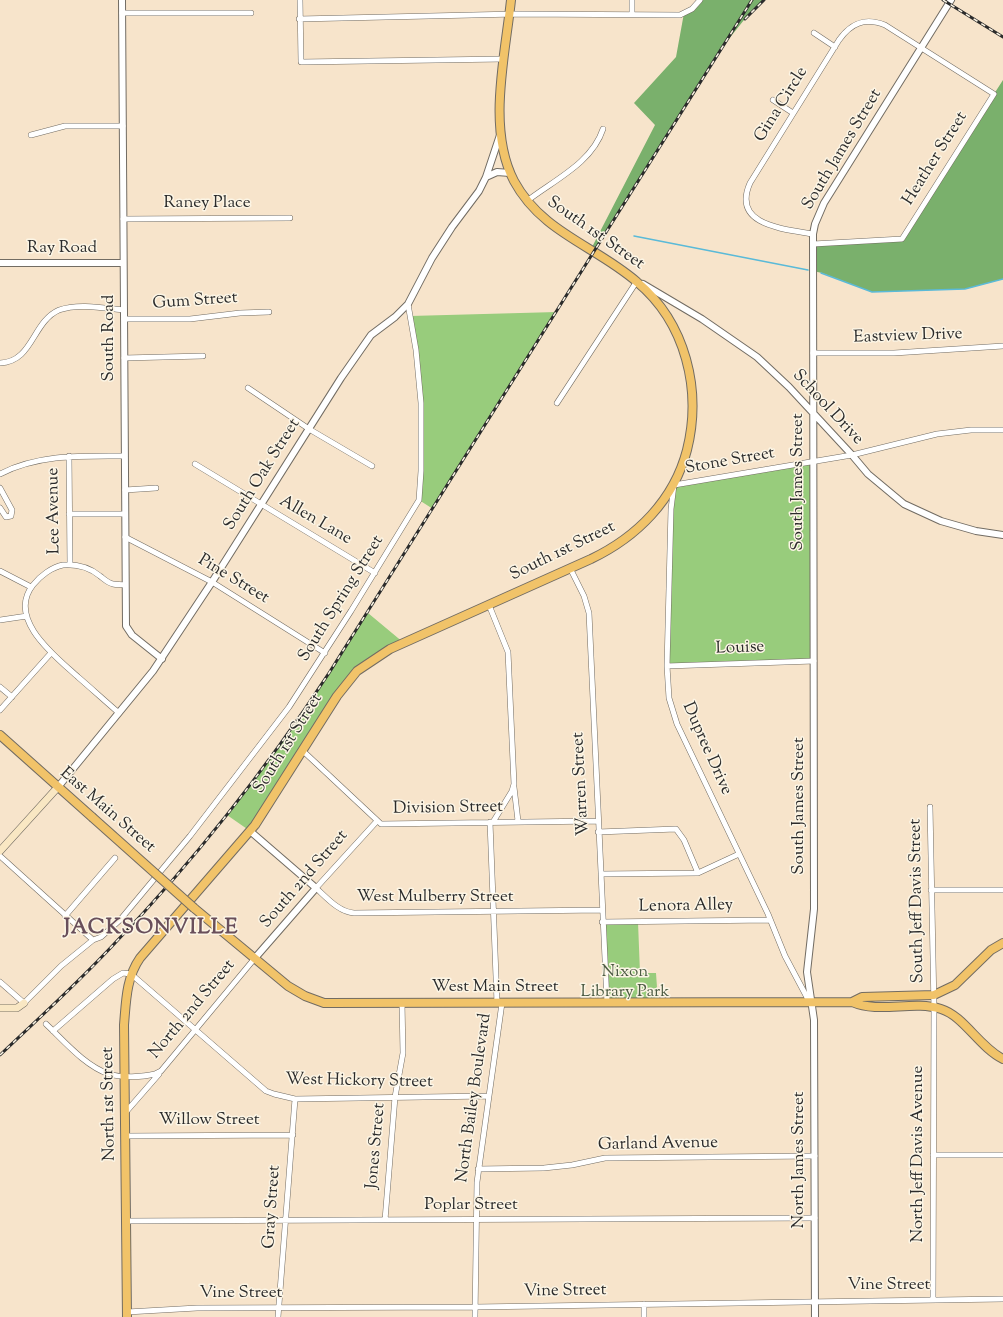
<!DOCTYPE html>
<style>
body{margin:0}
canvas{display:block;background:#f7e4cb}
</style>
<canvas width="1003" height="1317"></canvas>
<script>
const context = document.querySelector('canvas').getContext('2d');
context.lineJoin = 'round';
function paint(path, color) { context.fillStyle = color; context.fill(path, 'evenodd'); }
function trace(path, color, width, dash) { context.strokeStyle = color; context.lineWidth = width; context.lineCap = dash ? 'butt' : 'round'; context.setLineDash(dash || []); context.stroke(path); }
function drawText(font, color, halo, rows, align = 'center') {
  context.font = font + ' "Sorts Mill Goudy",serif'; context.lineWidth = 3; context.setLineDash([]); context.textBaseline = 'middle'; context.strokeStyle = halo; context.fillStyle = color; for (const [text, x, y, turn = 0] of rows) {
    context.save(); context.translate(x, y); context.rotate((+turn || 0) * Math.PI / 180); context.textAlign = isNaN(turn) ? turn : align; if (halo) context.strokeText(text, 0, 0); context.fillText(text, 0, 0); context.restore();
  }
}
paint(new Path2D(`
 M557,312L433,509L419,500L421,404L410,316Z
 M814,462V661L667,666L674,485Z
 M368,613L404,643L357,671L250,831L227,815L305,709Z
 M638,922L640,973H656L658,1002H607L602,923Z`), '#98cc7c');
paint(new Path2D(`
 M700,0H764L752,10L720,50L593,253L590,251L655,125L634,103L676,57L684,13Z
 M1003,80V279L965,289L872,292L822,273L813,271V244L899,241Z`), '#7ab06c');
trace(new Path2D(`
 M634,236L808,270
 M821,273L872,292L965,289L1003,279`), '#5abad8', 1.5);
const minor = new Path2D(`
 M300,0L301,62L504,59
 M122,13H251
 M632,14V0
 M299,19L516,14L680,15L692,9L700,0
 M814,33L835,47
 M773,100L793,113
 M31,135L65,126H123
 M527,201C554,180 592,163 603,129
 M123,219L290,218
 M813,244L902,239L994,94L885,25C865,17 851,23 839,40L750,183C731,226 785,229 813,234
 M124,319H190L240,313L269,312
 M813,353H894L1003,346
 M124,358L203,356
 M0,363C33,362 32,322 59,310C78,303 104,308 124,310
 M248,388L309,429L372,466
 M557,403L637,281
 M69,456L70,565
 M195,464L375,573
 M0,474C39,454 82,456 124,456
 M0,488L12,510L11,516L6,517L0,508
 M125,490L156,488
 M69,514H125
 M125,537L212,582L325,653
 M570,568L584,596L589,613L607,1002
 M0,571L31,587
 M489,605L508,652L514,784L512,791L493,822
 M0,620L27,616
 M667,666L814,661
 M0,687L12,697
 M0,710L51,653
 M119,713C105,701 92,689 78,677C56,657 6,619 33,585C40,576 52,567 63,565C78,564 89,567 100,576C104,579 108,583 113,584C117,585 121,584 125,585
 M303,751L381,824L598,821
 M514,787L518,821
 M930,807L934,1008L933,1300
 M377,821L316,888C327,898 339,912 354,913L602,910
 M490,822L497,1003
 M598,832L676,829L684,840L698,873
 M0,856L93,940
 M601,874L698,873L739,854
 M931,890H1003
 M65,916L115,858
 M602,922L770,920
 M0,982L24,1003L61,966L93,940L101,937L120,920L190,836L289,707L351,611L419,500L421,471V403L416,350L408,304
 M810,1003L785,956L768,914L677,724L669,698L667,666L671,509L674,485L852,455L937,434L971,430H1003
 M46,1024C64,1041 85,1066 109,1074C121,1078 143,1077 155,1074L161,1071L255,958
 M53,1031L113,979L123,973L131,974L266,1091L274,1094L295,1099L488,1096
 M125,1113L159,1074
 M126,1136L293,1135
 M933,1155H1003
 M478,1169L544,1168L572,1165L605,1158L815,1156
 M385,1220L395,1097L403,1053L402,1003
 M126,1221L815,1218
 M644,1304V1317
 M127,1312L197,1308L475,1307L1003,1299
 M278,1317L295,1099
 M475,1317L477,1182L502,1003`);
const tertiary = new Path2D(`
 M122,0L126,626L132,635L162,659
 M486,177L500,135
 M0,263H123
 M643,284L702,319L757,357L789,387L852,455L868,474L904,504L941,521L976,531L1003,535
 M58,787L153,671L212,582L341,378L371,335L395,317L408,304L432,258L452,227L479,191L486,177L497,172L510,173
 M250,831L316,888L255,958
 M815,1317L814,1020L807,972L814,909L813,234L815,224L824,203L951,0`);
const secondary = new Path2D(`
 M0,851L58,787
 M0,1008H17L24,1003`);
const primary = new Path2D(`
 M0,735L92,817
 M194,908L288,986L305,996L324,1003L852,1002C880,1014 912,1000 941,1009C964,1016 979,1047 1003,1059
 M852,1002L862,997L934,995L955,985L991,950L1003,943
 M127,1317L124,1025C126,1002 126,978 140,958L255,825L337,696L357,671L390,649L591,559C637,537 674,500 687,450C702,390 686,323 637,282C596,246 542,233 514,181C487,129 505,57 511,0`);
trace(minor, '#726c63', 6);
trace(tertiary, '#726c63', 8);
trace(secondary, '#726c63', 8);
trace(primary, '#726c63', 10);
trace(minor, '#fff', 5);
trace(tertiary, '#fff', 6);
trace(secondary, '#f9e7c3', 7);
trace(primary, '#f1c369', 8);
const rail = new Path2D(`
 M943,0L1003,37
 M745,19L764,0
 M0,1055C39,1018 79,982 115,943C195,860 266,769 329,673L752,0`);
trace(rail, '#2b2b2b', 3);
trace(rail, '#fcf5e5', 1.5, [4.5]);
const primaryBridge = new Path2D(`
 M92,817L194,908`);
trace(primaryBridge, '#726c63', 10, []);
trace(primaryBridge, '#f1c369', 8);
drawText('17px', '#2b2b2b', '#fcf5e5', [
 ["Gina Circle",782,105,-58],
 ["South James Street",843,150,-59],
 ["Heather Street",936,159,-58],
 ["Raney Place",207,204],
 ["South 1st Street",595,234,35],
 ["Ray Road",62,249],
 ["Gum Street",195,302,-4],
 ["Eastview Drive",908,337,-2],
 ["South Road",110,338,-90],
 ["School Drive",827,408,47],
 ["Stone Street",730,462,-10],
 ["South Oak Street",263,475,-58],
 ["South James Street",799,482,-90],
 ["Lee Avenue",55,511,-91],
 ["Allen Lane",315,521,30],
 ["South 1st Street",563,552,-26],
 ["Pine Street",233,580,31],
 ["South Spring Street",342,599,-58],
 ["Louise",740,649,-2],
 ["South 1st Street",289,744,-58],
 ["Dupree Drive",706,749,66],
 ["Warren Street",582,784,-93],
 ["South James Street",800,806,-90],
 ["Division Street",448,809,-1],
 ["East Main Street",107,811,41],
 ["South 2nd Street",305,880,-49],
 ["West Mulberry Street",435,898],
 ["South Jeff Davis Street",918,901,-91],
 ["Lenora Alley",686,907,-1],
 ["West Main Street",495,988],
 ["North 2nd Street",193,1010,-50],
 ["West Hickory Street",359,1082,1],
 ["North Bailey Boulevard",475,1098,-82],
 ["North 1st Street",110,1104,-91],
 ["Willow Street",209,1121],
 ["Garland Avenue",658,1145,-1],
 ["Jones Street",377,1146,-85],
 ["North Jeff Davis Avenue",919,1154,-90],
 ["North James Street",800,1160,-90],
 ["Poplar Street",471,1206],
 ["Gray Street",273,1207,-86],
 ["Vine Street",889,1286],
 ["Vine Street",565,1292,-1],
 ["Vine Street",241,1294]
]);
drawText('17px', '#4c5b43', '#fcf5e5', [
 ["Nixon",625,973],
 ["Library Park",625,993]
]);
context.letterSpacing = '1px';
drawText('bold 21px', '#694f5b', '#fcf5e5', [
 ["JACKSONVILLE",151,929]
]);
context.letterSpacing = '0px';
</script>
